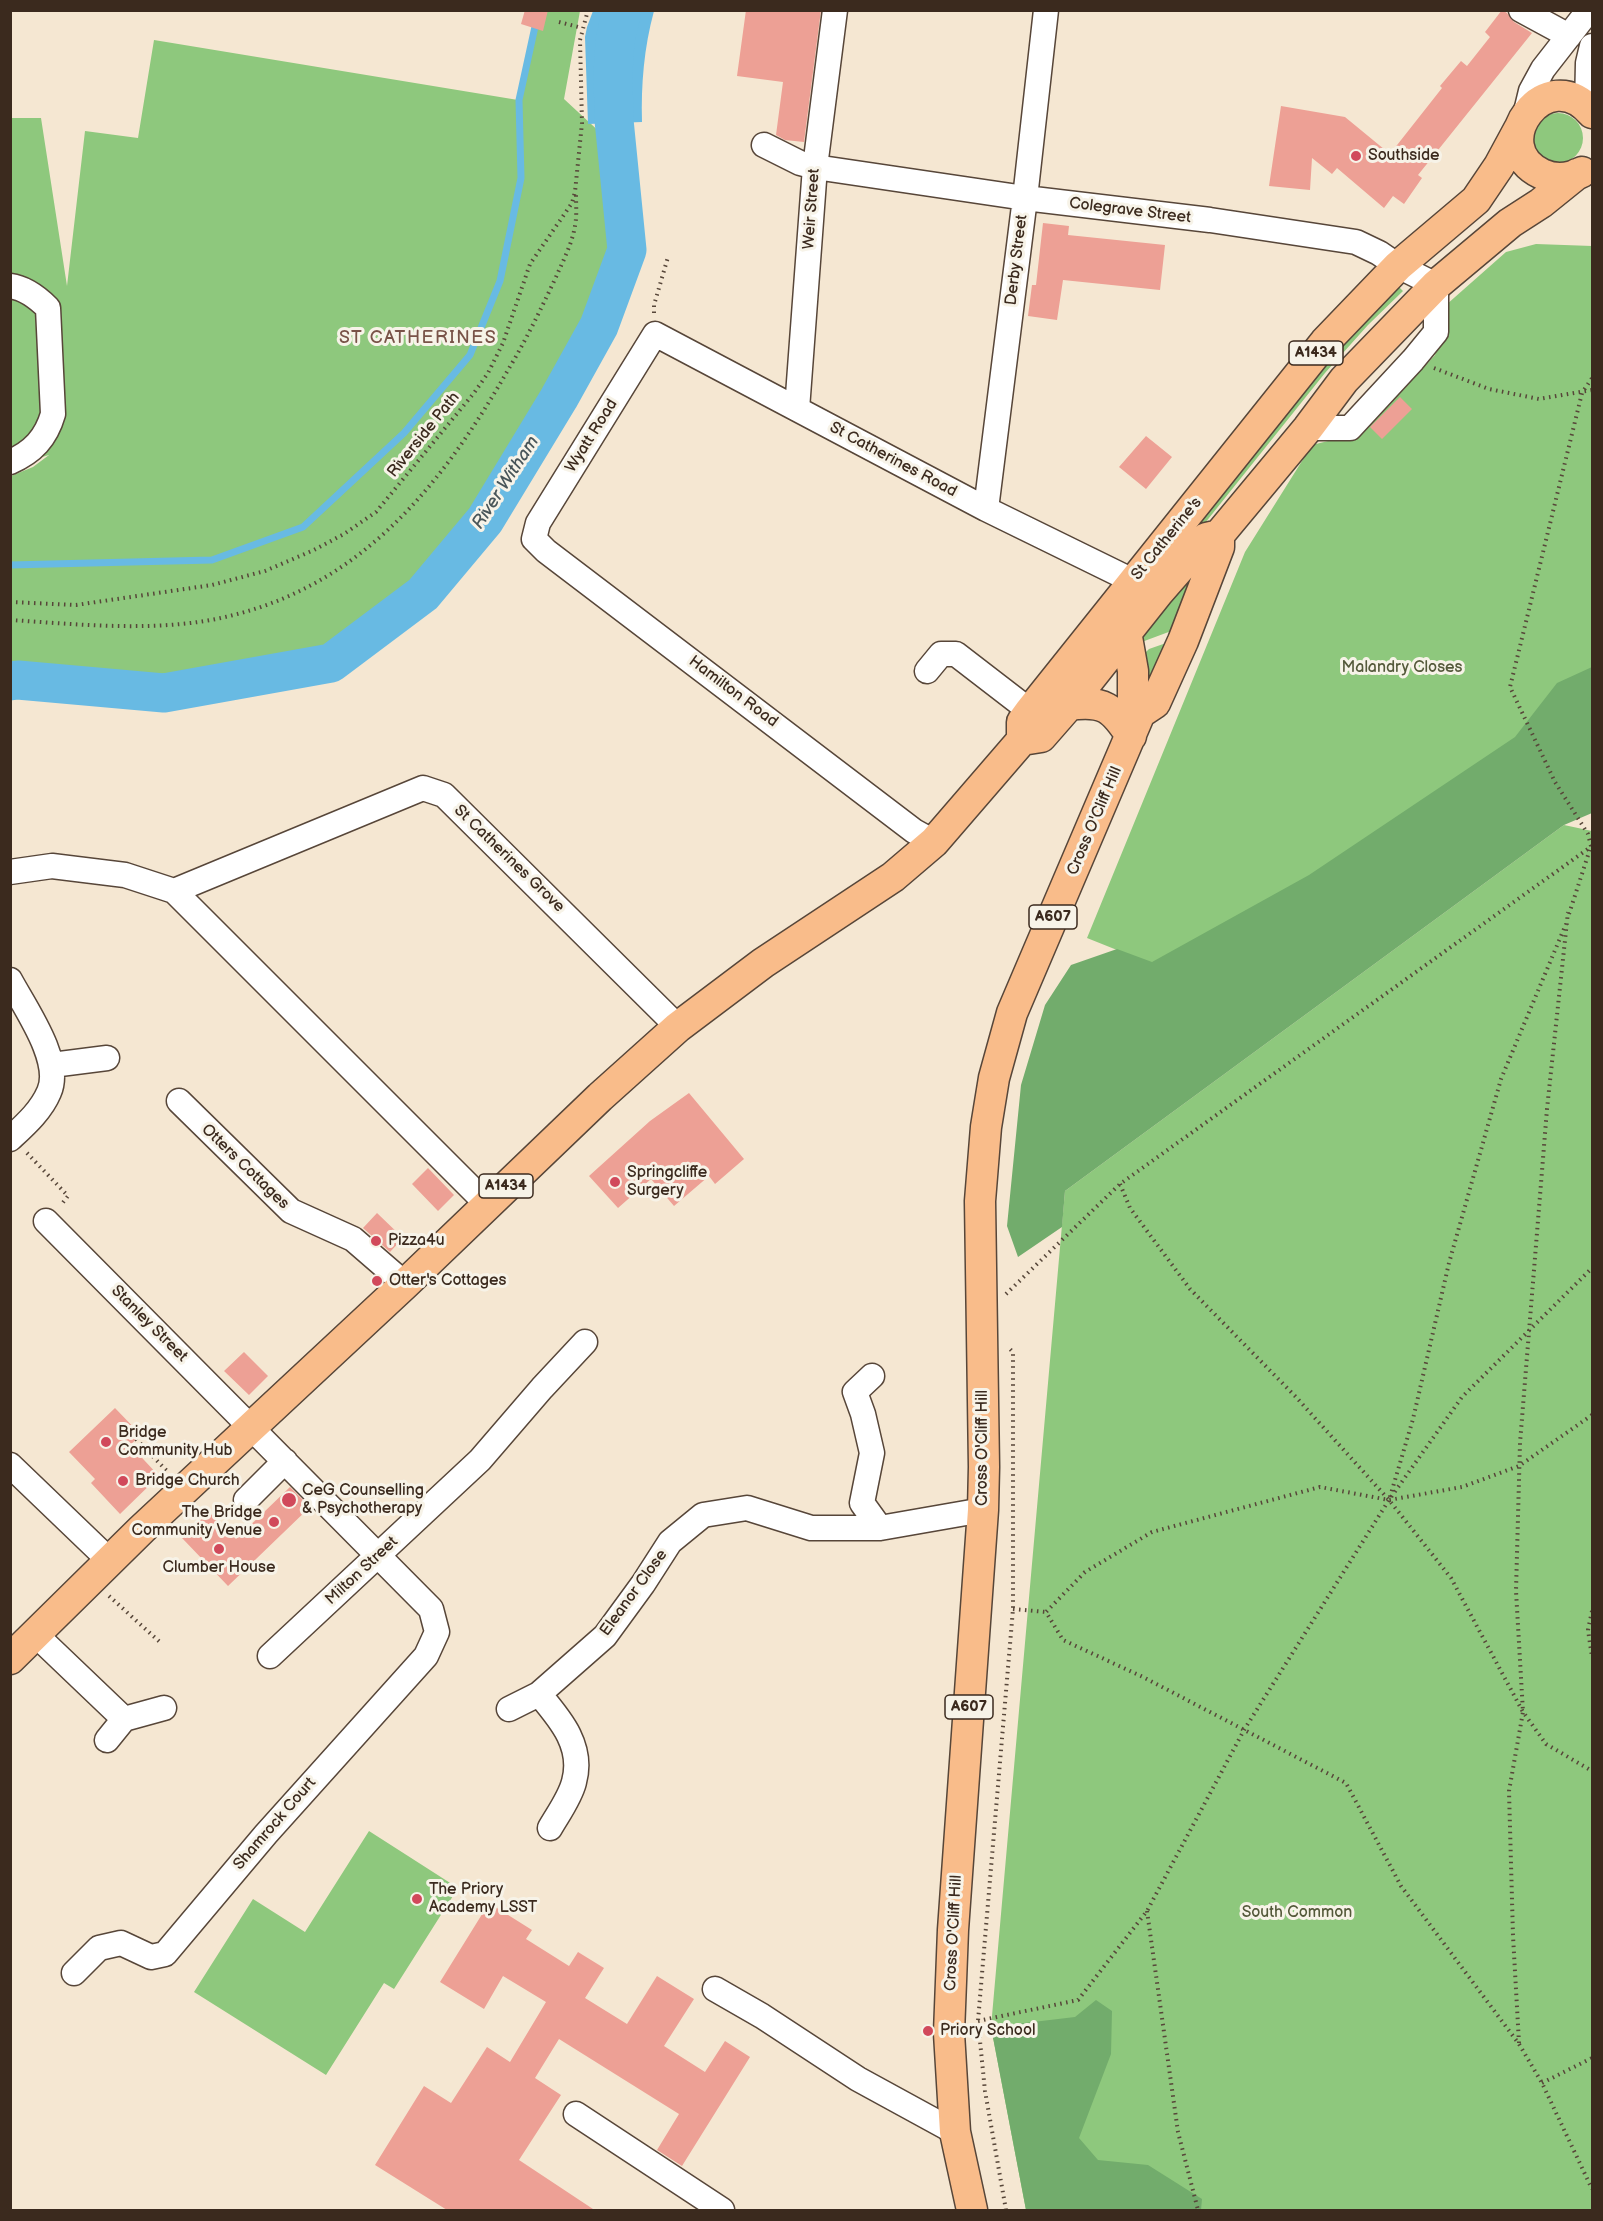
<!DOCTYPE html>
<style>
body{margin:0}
#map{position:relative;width:1603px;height:2221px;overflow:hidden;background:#f5e7d2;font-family:"Balsamiq Sans",sans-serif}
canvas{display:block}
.frame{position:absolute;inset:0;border:12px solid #3b2a1e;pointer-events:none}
</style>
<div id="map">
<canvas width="1603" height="2221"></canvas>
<div class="frame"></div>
</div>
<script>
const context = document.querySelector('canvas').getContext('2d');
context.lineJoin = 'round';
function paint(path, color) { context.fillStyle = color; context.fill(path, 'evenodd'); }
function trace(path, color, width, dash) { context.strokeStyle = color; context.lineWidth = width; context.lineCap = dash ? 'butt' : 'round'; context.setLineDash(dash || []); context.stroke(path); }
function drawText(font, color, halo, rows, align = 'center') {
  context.font = font + ' "Balsamiq Sans",sans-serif'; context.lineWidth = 6; context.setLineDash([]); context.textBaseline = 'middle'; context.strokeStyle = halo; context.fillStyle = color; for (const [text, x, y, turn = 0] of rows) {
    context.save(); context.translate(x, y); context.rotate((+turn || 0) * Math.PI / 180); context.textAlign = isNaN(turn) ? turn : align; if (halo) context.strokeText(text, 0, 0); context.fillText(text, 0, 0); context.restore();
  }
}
paint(new Path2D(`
 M538,11H580L564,99L617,148L627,250L599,326L559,398L485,520L423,594L331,663L164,693L18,680L11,686V476L33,467L49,455L11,466V118H41L67,286L85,131L138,138L154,40L518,100Z
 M1533 138a25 25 0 1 1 50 0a25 25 0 1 1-50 0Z
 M1536,244L1592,246V776L1069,1081L1117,950L1087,938L1245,552L1312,445L1364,432L1435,355L1446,305L1506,252Z
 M1396,284L1403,291L1368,325L1325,373L1149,593V583L1284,409Z
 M1209,545L1174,630L1139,643V634Z
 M1169,642L1151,683L1143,681L1141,657L1149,649Z
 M1564,825L1592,831V2210H1026L991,2027L1065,1191Z
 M369,1831L458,1888L394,1989L384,1983L326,2075L194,1992L253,1899L305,1932Z`), '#8ec87d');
paint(new Path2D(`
 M1592,667V813L1564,825L1065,1191L1062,1227L1018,1257L1007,1226L1021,1085L1045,1005L1071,965L1117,949L1152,962L1309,875L1515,737L1557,683Z
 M1096,2000L1112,2011L1111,2054L1079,2138L1098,2160L1148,2165L1202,2199L1201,2210H1026L991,2027L1075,2017Z`), '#72ac6c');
paint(new Path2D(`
 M593,11H654C644,48 641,84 642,122L588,124L585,37L587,27Z`), '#68bae3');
trace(new Path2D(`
 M10,565L212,560L303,527L404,433L470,355L500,281L521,178L519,100L536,22`), '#68bae3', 7);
trace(new Path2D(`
 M10,681L18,680L164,693L331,663L423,594L485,520L559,398L599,326L627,250L614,120L613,73L615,41L622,10`), '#68bae3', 39);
paint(new Path2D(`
 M525,10H548L543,31L521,24Z
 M746,10H821L804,142L785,140L776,135L783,82L737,76Z
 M1502,10L1507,13L1514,22L1532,33L1418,175L1422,178L1404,204L1393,196L1384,208L1337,168L1332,174L1312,158L1310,190L1269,186L1281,106L1345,117L1390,154L1442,88L1440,86L1461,61L1467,66L1490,37L1485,32Z
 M1043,223L1069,226L1068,235L1165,245L1160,290L1063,280L1057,320L1028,316L1032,285H1036Z
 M1400,397L1412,409L1382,439L1370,427Z
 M1146,436L1172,457L1146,489L1119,467Z
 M689,1093L744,1159L715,1184L709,1176L674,1206L651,1179L618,1208L589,1176L650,1121Z
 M428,1168L454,1195L438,1211L412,1184Z
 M377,1213L403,1238L390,1252L363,1228Z
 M244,1352L268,1376L249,1395L224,1371Z
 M115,1408L141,1435L130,1445L159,1476L120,1514L91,1483L95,1479L69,1452Z
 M290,1487L310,1507L228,1586L182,1538L209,1512L236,1539Z
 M489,1903L532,1930L526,1939L569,1966L578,1952L604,1968L585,1998L627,2024L657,1976L694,1999L664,2046L705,2072L725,2041L750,2057L682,2166L657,2150L679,2114L559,2039L535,2078L561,2095L519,2160L596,2211L447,2210L375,2165L424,2086L451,2103L487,2047L510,2062L546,2002L503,1976L484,2009L440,1982Z`), '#eda095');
const minor = new Path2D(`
 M1521,10L1569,36
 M1587,107L1588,63L1592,46
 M1525,116L1531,91L1543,69L1589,10
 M764,145L800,163L815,167L1025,198L1210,220L1356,242L1379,253L1398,266L1436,285V332L1413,360L1350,428H1308
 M10,286C26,288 38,298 48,308L53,414C46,438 33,452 10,462
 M797,409L815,167L835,10
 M986,509L1025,198L1046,10
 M927,671L941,654H956L1030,711
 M934,842L914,831L546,551L534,539L538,523L655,334L986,509L1133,581
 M10,872L52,866L125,875L174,891L487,1204
 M174,891L423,788L444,795L678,1027
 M10,980C25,1008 63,1061 49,1092C41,1111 25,1125 10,1139
 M52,1065L107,1058
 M179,1101L291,1211L353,1239L405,1284
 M46,1221L431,1609L437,1632L426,1656L266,1834L165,1954L151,1957L121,1943L99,1948L74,1973
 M872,1376L855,1392L863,1414L872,1453L862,1503L880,1528
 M10,1465L110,1561
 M246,1500L285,1461
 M35,1634L124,1719L164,1708
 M270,1656L480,1460L542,1388L585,1342
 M539,1694C560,1719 584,1746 574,1782C570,1798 558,1814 550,1828
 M509,1709L539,1694L605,1636L643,1584L670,1542L703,1515L747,1508L811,1528H880L983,1510
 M107,1740L124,1719
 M715,1989L762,2016L858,2079L955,2132
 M576,2114L722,2210`);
const major = new Path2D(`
 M1582,172C1569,179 1555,180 1542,174C1483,146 1547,59 1592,113
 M1124,620L1133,671V703L1140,713
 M1069,705C1104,700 1113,708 1131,736
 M1140,713L1155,703L1183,641L1219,547V535
 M1022,740L1041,737L1069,705L1158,593L1206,538L1219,535L1308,428L1344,380L1436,285L1510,223L1541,203L1577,174
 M1022,740V722L1030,711L1325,342L1398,266L1476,200L1499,166L1519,129
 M10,1659L142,1529L405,1284L600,1097L678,1027L763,963L893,877L934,842L1022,740
 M972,2210L955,2132L949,2033L953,1930L983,1510L984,1467L980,1201L986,1127L994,1078L1012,1013L1140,713`);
trace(minor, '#574639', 27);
trace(major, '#574639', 33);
trace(new Path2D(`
 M559,22L582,28
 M654,313V305L668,257
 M1434,368L1489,389L1539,399L1592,390
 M10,602L76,605L212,585L265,571L314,550L344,534L376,512L474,393L488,373L503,343L530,264L572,203L575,192L582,123L580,40L588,10
 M10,620C74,624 142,631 205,621C353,596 438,492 508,370C526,340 541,309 556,277C563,261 572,244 575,226C577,216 576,205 576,195
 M1591,846L1588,834L1555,782L1510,687L1582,393L1592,378
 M1569,914L1591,846
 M27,1153L68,1196L61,1205
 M1120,1184L1130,1208L1190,1289L1295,1396L1389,1500L1451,1578L1523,1712L1546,1744L1592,1771
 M1006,1294L1120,1184L1592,846
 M1592,1415L1519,1466L1462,1487L1389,1500L1320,1487L1152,1532L1085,1572L1046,1612L1063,1640L1143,1677L1346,1783L1401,1886L1519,2044L1542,2083L1592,2189
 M136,1439L167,1471
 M1390,1497L1413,1419L1449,1263L1501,1079L1566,924
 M109,1596L162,1644
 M1013,1609L1046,1612
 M1592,1611L1588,1630L1592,1657
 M1147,1911L1178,2132L1198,2210
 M978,2021L1078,2000L1147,1911L1244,1730L1389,1500L1462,1397L1592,1268
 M1519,2043L1513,1936L1509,1791L1523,1712L1516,1591L1520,1443L1547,1109L1568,912
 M1542,2083L1592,2058
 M1006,2210L985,2091L978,2021L1013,1609V1352L1008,1347`), '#574639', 4, [1.5, 4.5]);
trace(minor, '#fff', 24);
trace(major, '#f9bc8a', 30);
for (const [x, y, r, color] of [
 [1356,156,6,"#d1495b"],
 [615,1182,6,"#d1495b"],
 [376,1241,6,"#d1495b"],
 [377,1281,6,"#d1495b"],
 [106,1442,6,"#d1495b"],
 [123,1481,6,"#d1495b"],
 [289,1500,8,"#d1495b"],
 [274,1522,6,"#d1495b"],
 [219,1549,6,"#d1495b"],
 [417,1899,6,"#d1495b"],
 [928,2031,6,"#d1495b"]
]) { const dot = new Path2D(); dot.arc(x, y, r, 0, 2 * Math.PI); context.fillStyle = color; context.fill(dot); trace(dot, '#f7f3e8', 2); }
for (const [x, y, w] of [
 [1316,353,54],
 [1053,917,48],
 [506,1186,54],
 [969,1707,48]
]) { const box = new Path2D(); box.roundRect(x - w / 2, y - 12, w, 24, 4.5); context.fillStyle = '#f7f3e8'; context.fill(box); trace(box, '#3b2a1e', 1.5); }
drawText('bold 15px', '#3b2a1e', null, [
 ["A1434",1316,353],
 ["A607",1053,917],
 ["A1434",506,1186],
 ["A607",969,1707]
]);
drawText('16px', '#3b2a1e', '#f7f3e8', [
 ["Southside",1368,156],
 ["Springcliffe",627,1173],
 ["Surgery",627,1191],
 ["Pizza4u",388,1241],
 ["Otter's Cottages",389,1281],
 ["Bridge",118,1433],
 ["Community Hub",118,1451],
 ["Bridge Church",135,1481],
 ["CeG Counselling",302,1491],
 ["& Psychotherapy",302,1509],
 ["The Bridge",262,1513,"right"],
 ["Community Venue",262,1531,"right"],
 ["Clumber House",219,1568,"center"],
 ["The Priory",429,1890],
 ["Academy LSST",429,1908],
 ["Priory School",940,2031]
], 'left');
drawText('16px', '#3b2a1e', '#f7f3e8', [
 ["Weir Street",812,209,-86],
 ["Colegrave Street",1130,211,7],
 ["Derby Street",1017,260,-83],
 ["Riverside Path",424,435,-51],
 ["Wyatt Road",592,436,-58],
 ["St Catherines Road",893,460,28],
 ["St Catherine's",1167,539,-51],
 ["Hamilton Road",733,692,37],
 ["Cross O'Cliff Hill",1095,821,-67],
 ["St Catherines Grove",509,859,44],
 ["Otters Cottages",245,1167,44],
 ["Stanley Street",149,1324,45],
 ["Cross O'Cliff Hill",983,1448,-90],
 ["Milton Street",362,1571,-43],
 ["Eleanor Close",634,1593,-54],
 ["Shamrock Court",275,1824,-49],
 ["Cross O'Cliff Hill",954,1933,-87]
]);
drawText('16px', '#54593a', '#f7f3e8', [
 ["Malandry Closes",1402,668],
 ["South Common",1297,1913]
]);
context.letterSpacing = '1.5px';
drawText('18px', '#795348', '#f7f3e8', [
 ["ST CATHERINES",418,338]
]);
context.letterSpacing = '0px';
drawText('italic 18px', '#485559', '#f7f3e8', [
 ["River Witham",506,483,-57]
]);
</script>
